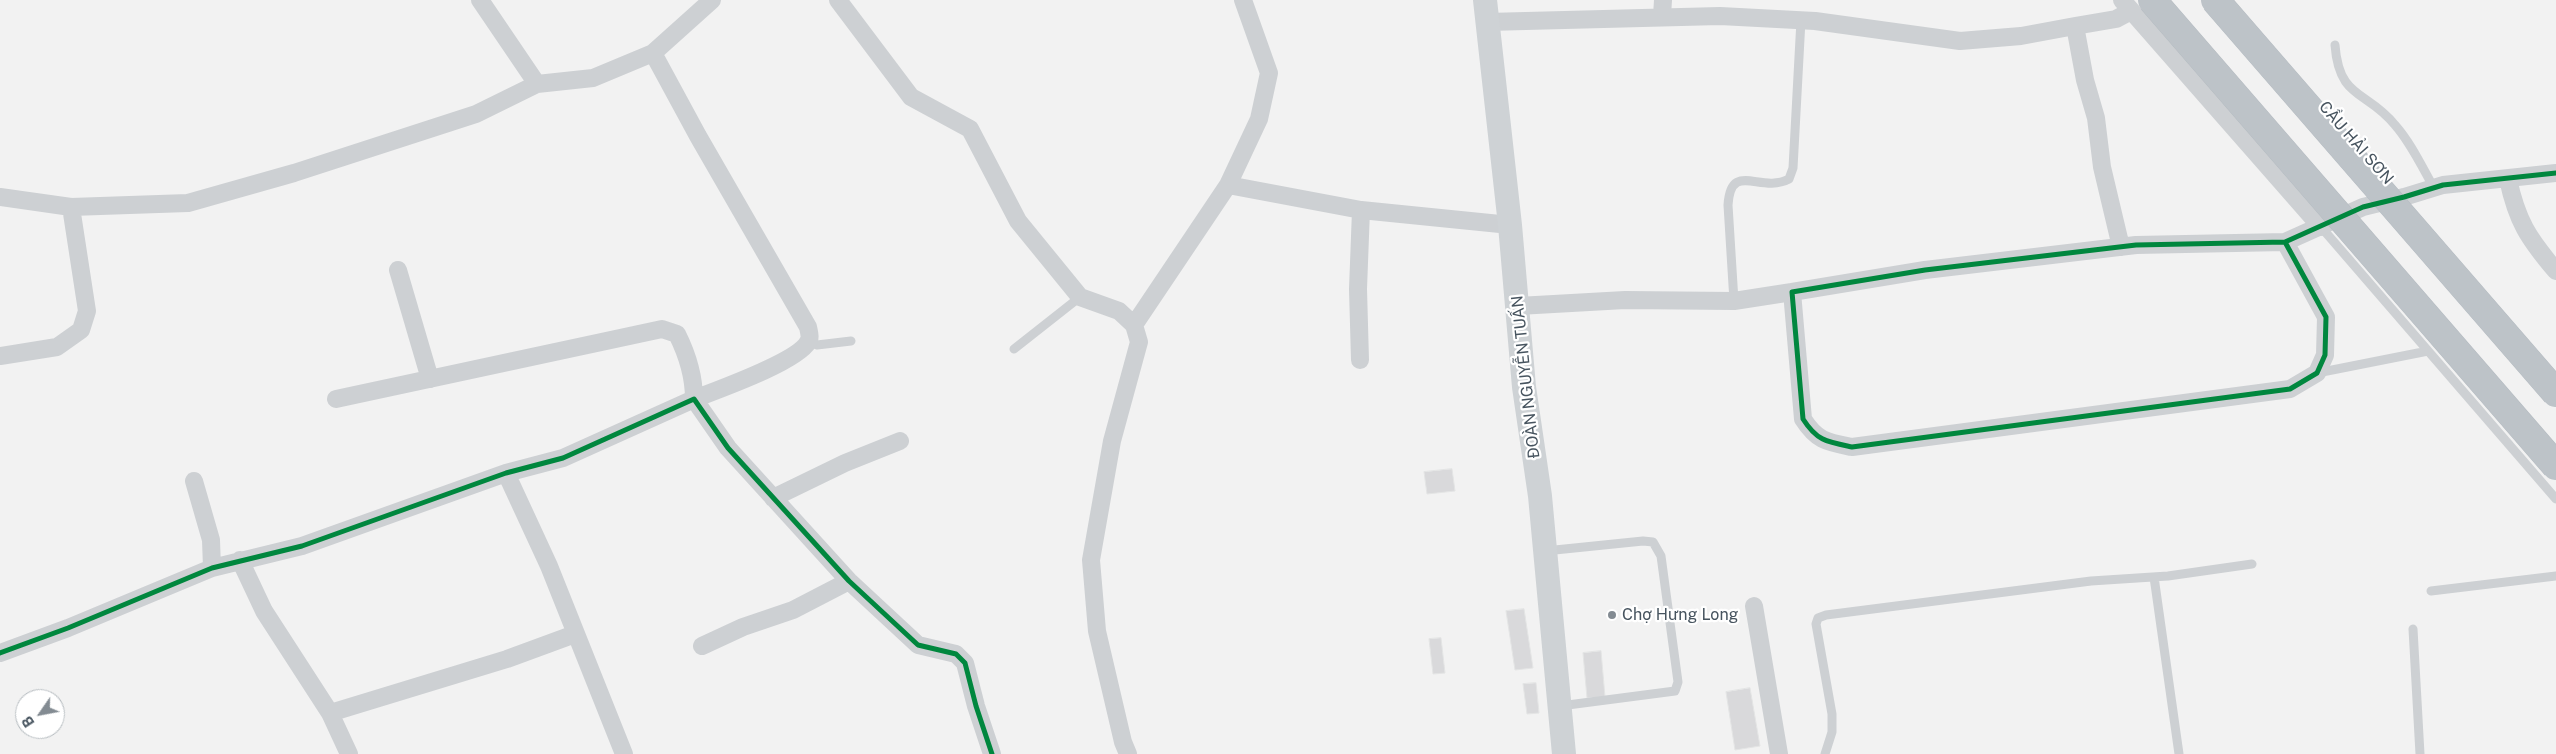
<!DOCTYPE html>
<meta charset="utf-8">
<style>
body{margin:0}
#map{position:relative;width:2556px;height:754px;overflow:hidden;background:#f2f2f2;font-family:"Public Sans",sans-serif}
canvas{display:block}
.north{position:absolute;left:15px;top:689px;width:50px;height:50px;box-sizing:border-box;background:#fff;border:1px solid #b5bbbf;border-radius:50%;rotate:237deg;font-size:14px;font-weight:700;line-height:20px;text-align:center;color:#47545f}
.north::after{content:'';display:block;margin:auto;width:18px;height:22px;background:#838b92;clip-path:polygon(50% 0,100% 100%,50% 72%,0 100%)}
</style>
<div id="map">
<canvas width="2556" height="754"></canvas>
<div class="north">B</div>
</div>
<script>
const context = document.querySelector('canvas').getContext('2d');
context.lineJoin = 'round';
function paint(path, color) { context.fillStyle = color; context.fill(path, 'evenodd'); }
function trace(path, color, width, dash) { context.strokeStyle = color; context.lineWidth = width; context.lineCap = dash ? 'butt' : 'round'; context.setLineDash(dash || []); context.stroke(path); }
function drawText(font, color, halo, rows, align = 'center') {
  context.font = font + ' "Public Sans",sans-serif'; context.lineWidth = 4.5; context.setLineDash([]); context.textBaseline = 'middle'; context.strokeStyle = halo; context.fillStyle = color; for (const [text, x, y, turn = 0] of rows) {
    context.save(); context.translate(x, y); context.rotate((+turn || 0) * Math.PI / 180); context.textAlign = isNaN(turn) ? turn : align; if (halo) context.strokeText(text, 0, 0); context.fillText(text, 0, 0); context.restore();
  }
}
const building = new Path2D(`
 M1452,469L1455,491L1427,494L1424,472Z
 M1524,609L1533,668L1515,670L1506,611Z
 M1441,638L1445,673L1433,674L1429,639Z
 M1601,651L1605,697L1587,698L1583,653Z
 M1536,683L1539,713L1527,714L1523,684Z
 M1750,688L1760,746L1735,750L1726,692Z`);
paint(building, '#d9d9db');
trace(building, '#e3e4e4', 1);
trace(new Path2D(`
 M2335,45C2339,100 2367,90 2395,125C2411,143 2422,167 2434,188
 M2321,227L2556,499
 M1734,301L1728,205C1731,160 1760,194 1789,179L1793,168L1801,20
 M808,342L817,345L851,341
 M1014,349L1080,297
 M2317,373L2428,351
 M1545,551L1643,541L1653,542L1661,556L1678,682L1675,691L1560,706
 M2154,577L2179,754
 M2431,591L2556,576
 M2413,629L2420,754
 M1825,754L1832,732V714L1816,624L1818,618L1826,615L2091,581L2168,576L2252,564`), '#cdd0d3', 9);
trace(new Path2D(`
 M480,0L537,84
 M838,0L911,97L970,129L1018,221L1080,297L1119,311L1134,325L1139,342L1112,441L1091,560L1097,631L1123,742L1128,754
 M2122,0L2321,227
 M1662,16L1663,0
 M1487,22L1720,16L1815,21L1960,41L2021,36L2075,26L2116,19L2131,11
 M2075,26L2085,80L2096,118L2102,167L2121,247
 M2508,179C2517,221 2528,238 2556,271
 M1228,185L1259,119L1269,73L1243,0
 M0,197L71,207L188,203L294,173L476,114L537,84L593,78L653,53
 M2285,242L2326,317L2325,355L2317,373L2290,389L1852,447C1827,442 1817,441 1803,419L1792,292L1925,270L2136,245L2285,242L2363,207L2404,197L2443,185L2556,173
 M398,270L430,379
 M1518,306L1625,300L1734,301L1792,292
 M1134,325L1228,185L1361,210L1510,225
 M0,356L57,347L81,330L87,311L71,207
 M1360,360L1358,289L1361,210
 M336,399L662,329L677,334C687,354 694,376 694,399C717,390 797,362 808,342C811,338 809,332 808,327L698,136L653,53L712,0
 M506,473L549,566L624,754
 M194,481L211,540L212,568
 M773,498L845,463L900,441
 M240,560L264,611L330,713L349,754
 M1754,606L1779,754
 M702,646L743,627L793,610L849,581
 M0,653L68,628L212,568L302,546L506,473L563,458L694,399L728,448L849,581L918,645L956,654L965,663L976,706L992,754
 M330,713L507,659L575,634`), '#cdd0d3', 18);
trace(new Path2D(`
 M1485,0L1510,225L1524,387L1540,496L1564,754`), '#ced2d5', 24);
const highwayBridge = new Path2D(`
 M2152,0L2556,466
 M2215,0L2556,393`);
trace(highwayBridge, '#b6bcc2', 29, []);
trace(highwayBridge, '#bdc3c8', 28);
trace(new Path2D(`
 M2285,242L2326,317L2325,355L2317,373L2290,389L1852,447C1827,442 1817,441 1803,419L1792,292L1925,270L2136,245L2285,242L2363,207L2404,197L2443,185L2556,173
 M0,653L68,628L212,568L302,546L506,473L563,458L694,399L728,448L849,581L918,645L956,654L965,663L976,706L992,754`), '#00873e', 5);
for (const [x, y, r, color] of [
 [1612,615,5,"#838b92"]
]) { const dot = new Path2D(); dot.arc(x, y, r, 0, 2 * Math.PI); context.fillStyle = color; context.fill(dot); trace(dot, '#fff', 2); }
drawText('16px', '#47545f', '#fff', [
 ["CẦU HẢI SƠN",2356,143,49],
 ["ĐOÀN NGUYỄN TUẤN",1526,377,-96]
]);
drawText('16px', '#47545f', '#fff', [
 ["Chợ Hưng Long",1622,615]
], 'left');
</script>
